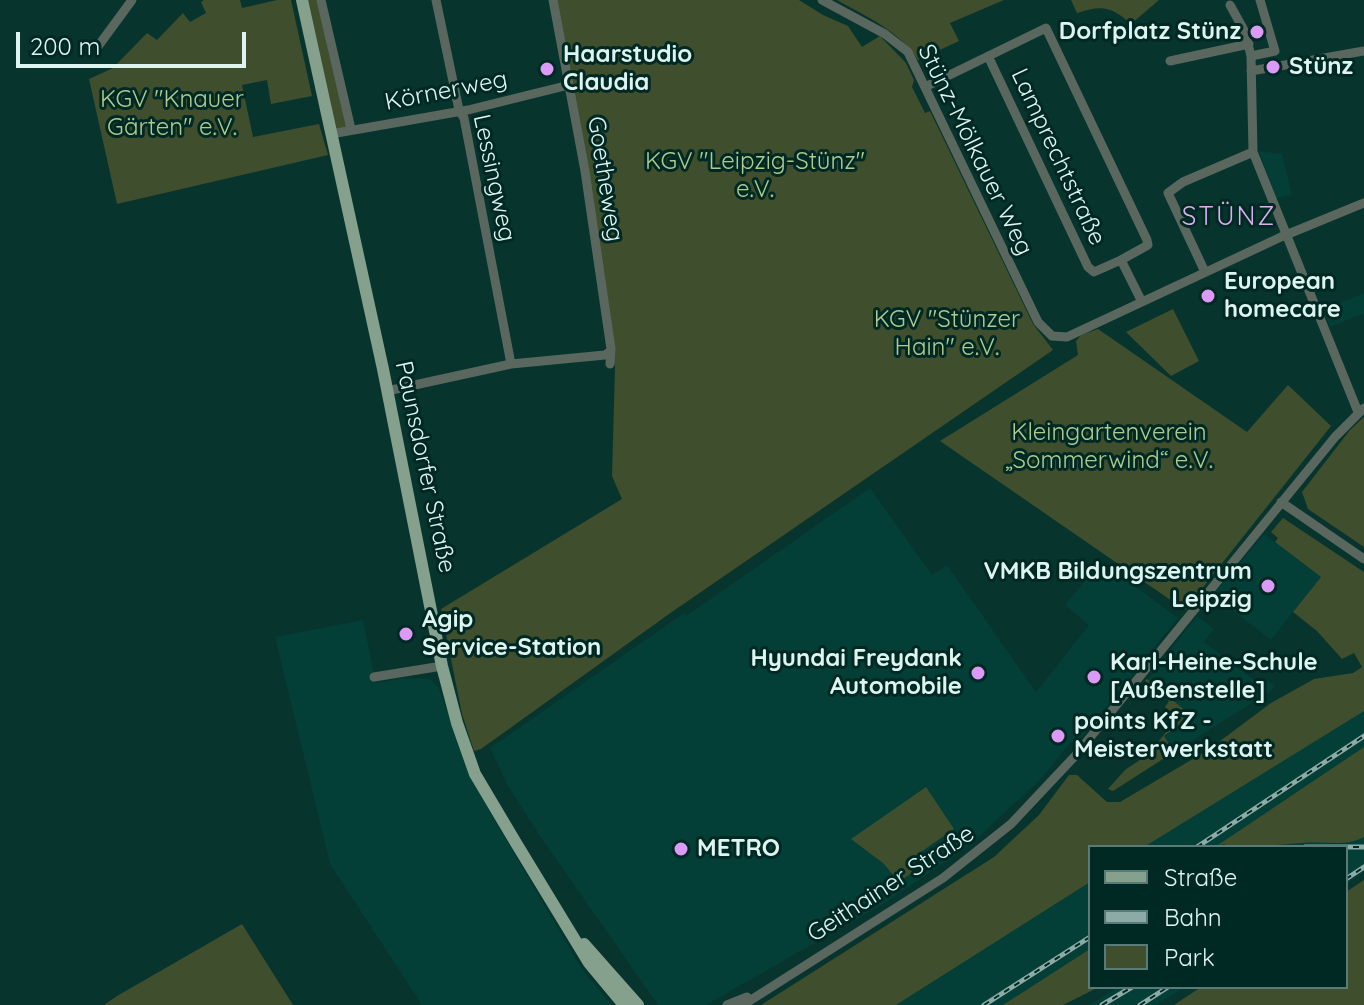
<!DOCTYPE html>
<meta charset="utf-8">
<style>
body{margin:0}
#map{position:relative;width:1364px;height:1005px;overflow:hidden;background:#08342e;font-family:Quicksand,sans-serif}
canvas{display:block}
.legend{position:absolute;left:1088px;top:845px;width:260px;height:144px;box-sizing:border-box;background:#002924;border:2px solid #597a76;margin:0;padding:10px 14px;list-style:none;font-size:24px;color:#def4f0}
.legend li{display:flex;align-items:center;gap:16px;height:40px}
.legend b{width:40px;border:2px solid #597a76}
.scale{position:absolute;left:16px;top:32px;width:230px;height:36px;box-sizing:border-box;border:4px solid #def4f0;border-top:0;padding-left:10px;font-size:24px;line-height:28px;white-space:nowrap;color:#def4f0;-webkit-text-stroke:6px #002924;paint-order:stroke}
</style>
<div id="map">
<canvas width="1364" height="1005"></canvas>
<ul class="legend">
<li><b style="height:10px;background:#86a08e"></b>Straße</li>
<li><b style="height:10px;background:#8caba6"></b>Bahn</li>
<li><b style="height:22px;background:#3f4e2d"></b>Park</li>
</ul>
<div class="scale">200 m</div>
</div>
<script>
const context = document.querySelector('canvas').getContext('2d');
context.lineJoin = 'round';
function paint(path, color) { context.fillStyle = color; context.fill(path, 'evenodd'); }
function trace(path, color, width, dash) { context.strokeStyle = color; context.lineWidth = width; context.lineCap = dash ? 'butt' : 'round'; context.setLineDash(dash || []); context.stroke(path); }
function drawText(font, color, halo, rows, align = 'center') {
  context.font = font + ' Quicksand,sans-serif'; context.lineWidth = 6; context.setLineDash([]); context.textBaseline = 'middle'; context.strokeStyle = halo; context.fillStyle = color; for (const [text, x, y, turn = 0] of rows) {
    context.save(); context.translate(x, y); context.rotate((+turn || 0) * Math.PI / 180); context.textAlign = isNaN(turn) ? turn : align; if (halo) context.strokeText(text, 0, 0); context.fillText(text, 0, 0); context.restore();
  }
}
paint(new Path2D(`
 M1259,151L1282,154L1292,195L1276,198Z
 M1364,293V317L1362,314L1330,327L1323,310Z
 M870,488L932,575L947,565L1036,692L1089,625L1065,605L1101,561L1178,618L1075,745L1071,742L1039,781L965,849L883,904L706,1005H658L540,836L508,786L490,748L684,613L686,616Z
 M1264,534L1321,577L1271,640L1213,595Z
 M1197,616L1214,629L1204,642L1262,686L1267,680L1275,686L1271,691L1174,752L1164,737L1192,716L1147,680Z
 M363,620L376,683L403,678L429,679L438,686L471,779L581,968L612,1005H422L330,864L275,637Z
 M1364,689V747L1302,790L1359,840L1364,837V872L1346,884V847H1127Z
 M1090,872V959L1019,1005H854Z
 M1118,987H1185L1156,1005H1089Z`), '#033e37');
paint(new Path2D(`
 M204,0H240L242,8L277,0H291L312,96L271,104L267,80L242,85L253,137L319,124L328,155L117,204L89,79L113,68L147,33L157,40L183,13L190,22L206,13L201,2Z
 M302,0H321L351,129L331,134Z
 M556,0H799L823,15L848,26L862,47L880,36L906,63L914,80L912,87L925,113L930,111L1033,324L1053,350L669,614L481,749L474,751L462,714L441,609L622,499L612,476L615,367L589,171Z
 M837,0H1004L950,23L959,41L918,60C898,30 867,17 837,0Z
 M1071,0H1159L1131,24C1111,6 1102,5 1077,13Z
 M1173,309L1199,361L1171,376L1126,332Z
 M1098,329L1247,432L1288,385L1331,426L1185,610L940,441L1078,355L1076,341L1081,335Z
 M1364,417V547L1308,509L1302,492L1350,430Z
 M1283,518L1364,572V711L1144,847H1090V882L896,1005H761L994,857L1039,815L1069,775H1077L1107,802H1120L1208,750L1271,703L1314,679L1353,673L1362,667L1354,653L1342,659L1317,631L1293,612L1321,577L1275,542L1278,538L1271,532Z
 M1147,679L1192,716L1164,736L1174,752L1113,791L1108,789L1125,770L1147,755L1178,718L1165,707L1169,701L1145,681Z
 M1364,747V837C1347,847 1322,841 1302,843C1277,845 1252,847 1227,847L1224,844L1215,847Z
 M926,787L954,829L921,852L927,862L899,882L883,863L851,839Z
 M1364,880V1005H1174L1201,987H1346V892Z
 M242,924L293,1005H104L117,996Z
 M1090,949V987H1099L1063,1005H1003Z`), '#3f4e2d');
trace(new Path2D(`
 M321,0L351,129
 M436,0L459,110L464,118L511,364
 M553,0L585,171L611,349L610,364
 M822,0L885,34L908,52L1038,322L1052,336L1067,337L1281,237L1364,203
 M1230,5L1245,32L1251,56L1253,152L1358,412
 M99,45L132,0
 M988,56L1088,267L1094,272L1121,260
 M1251,56L1275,51L1260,0
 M1170,61L1249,44
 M1251,71L1364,51
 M925,87L1046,28L1147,240L1148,245L1121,260L1141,300
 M331,134L468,110L569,85
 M1205,272L1168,193L1183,182L1253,152
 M387,391L511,364L605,355L609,352
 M1281,502L1364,559
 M374,677L442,666
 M727,1005L747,997
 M743,1005L943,878L1011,824L1075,756L1335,437L1364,408`), '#5a675e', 9);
trace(new Path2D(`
 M302,0L383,369L442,666L457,723L475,774L516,843L589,963L624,1005
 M584,944L638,1005`), '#86a08e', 12);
const rail = new Path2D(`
 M1197,847L1364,736
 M1305,847H1364
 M1346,879L1364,867
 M984,1005L1090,937
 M1102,1005L1132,987
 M1140,1005L1168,987`);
trace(rail, '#8caba6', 5);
trace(rail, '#002924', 2, [6]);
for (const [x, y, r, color] of [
 [1257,32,8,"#da9af6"],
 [1273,67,8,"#da9af6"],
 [547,69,8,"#da9af6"],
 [1208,296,8,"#da9af6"],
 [1268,586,8,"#da9af6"],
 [406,634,8,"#da9af6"],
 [978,673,8,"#da9af6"],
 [1094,677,8,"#da9af6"],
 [1058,736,8,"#da9af6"],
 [681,849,8,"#da9af6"]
]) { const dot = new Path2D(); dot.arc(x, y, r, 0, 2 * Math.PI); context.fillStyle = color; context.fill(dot); trace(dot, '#002924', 3); }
drawText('bold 24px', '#def4f0', '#002924', [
 ["Dorfplatz Stünz",1241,32,"right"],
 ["Haarstudio",563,55],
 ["Claudia",563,83],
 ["Stünz",1289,67],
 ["European",1224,282],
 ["homecare",1224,310],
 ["VMKB Bildungszentrum",1252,572,"right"],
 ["Leipzig",1252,600,"right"],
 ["Agip",422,620],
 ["Service-Station",422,648],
 ["Hyundai Freydank",962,659,"right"],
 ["Automobile",962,687,"right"],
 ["Karl-Heine-Schule",1110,663],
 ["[Außenstelle]",1110,691],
 ["points KfZ -",1074,722],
 ["Meisterwerkstatt",1074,750],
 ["METRO",697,849]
], 'left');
drawText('24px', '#def4f0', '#002924', [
 ["Körnerweg",446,91,-11],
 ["Stünz-Mölkauer Weg",975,150,64],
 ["Lamprechtstraße",1058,157,65],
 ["Lessingweg",494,178,78],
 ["Goetheweg",605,179,81],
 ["Paunsdorfer Straße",425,467,78],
 ["Geithainer Straße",891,884,-33]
]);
drawText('24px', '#aeca8e', '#002924', [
 ["KGV \"Knauer",172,100],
 ["Gärten\" e.V.",172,128],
 ["KGV \"Leipzig-Stünz\"",755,162],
 ["e.V.",755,190],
 ["KGV \"Stünzer",947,320],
 ["Hain\" e.V.",947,348],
 ["Kleingartenverein",1109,433],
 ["„Sommerwind“ e.V.",1109,461]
]);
context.letterSpacing = '2px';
drawText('26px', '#dbaff0', '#002924', [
 ["STÜNZ",1229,217]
]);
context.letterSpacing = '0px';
</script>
